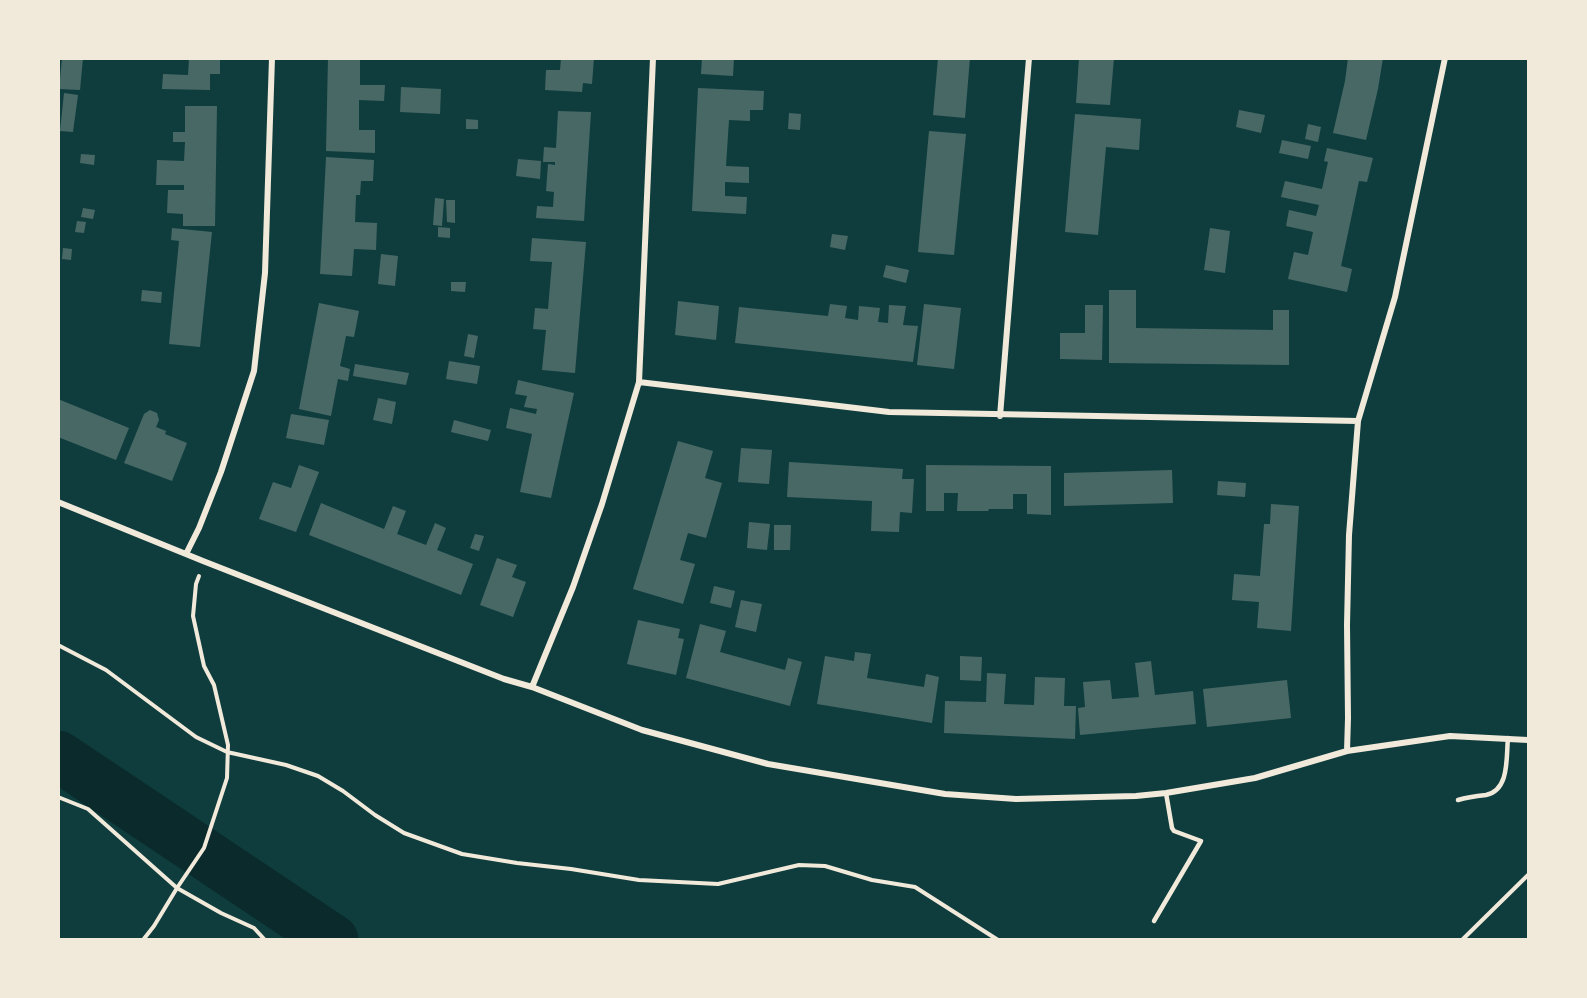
<!DOCTYPE html>
<style>
body{margin:0}
#map{position:relative;width:1587px;height:998px;overflow:hidden;background:#0f3d3e;font-family:"Public Sans",sans-serif}
canvas{display:block}
.frame{position:absolute;inset:0;border:60px solid #f1e9da;pointer-events:none}
</style>
<div id="map">
<canvas width="1587" height="998"></canvas>
<div class="frame"></div>
</div>
<script>
const context = document.querySelector('canvas').getContext('2d');
context.lineJoin = 'round';
function trace(path, color, width, dash) { context.strokeStyle = color; context.lineWidth = width; context.lineCap = dash ? 'butt' : 'round'; context.setLineDash(dash || []); context.stroke(path); }
function paint(path, color) { context.fillStyle = color; context.fill(path, 'evenodd'); }
trace(new Path2D(`
 M58,756L333,940`), '#0a2a2b', 51);
paint(new Path2D(`
 M62,58H83L80,90L59,89Z
 M189,58H220V74H210V90L162,89L163,74L188,75Z
 M328,58H360V85H385L384,101L359,100V130H375V153L326,151Z
 M561,58H594L592,84L583,83L582,92L545,90L546,70H560Z
 M702,58H734L733,76L701,74Z
 M938,58H970L965,118L933,115Z
 M1079,58H1114L1110,105L1076,103Z
 M1348,58H1383L1378,89L1366,140L1333,133L1345,81Z
 M401,87L441,89L440,114L400,112Z
 M698,88L764,91L763,110H750V121L729,120L726,166L749,167V183L725,182V196L747,197L746,214L692,211Z
 M64,93L78,95L73,132L60,131Z
 M185,106H217L215,226H183V214L167,213L168,190H184V185H156L157,160L184,161L185,142H173V132H185Z
 M1239,110L1265,115L1261,133L1236,127Z
 M558,111L591,112L584,221L536,218L537,206L553,207L554,192L546,191L548,164L555,165V162H543L544,147L556,148Z
 M789,113L801,114L800,130L788,129Z
 M1075,114L1141,119L1139,150L1106,147L1098,235L1065,232Z
 M466,119L478,120V129H466Z
 M1308,124L1321,127L1318,142L1305,139Z
 M929,131L966,134L954,255L918,252Z
 M1282,140L1311,146L1308,159L1279,153Z
 M1327,148L1373,158L1367,182L1359,181L1341,266L1352,269L1347,292L1288,279L1294,252L1308,255L1313,232L1286,226L1289,210L1316,216L1319,205L1281,197L1285,181L1322,189L1328,162L1324,161Z
 M81,154L95,155L94,165L80,163Z
 M326,157L374,160L373,181H361L360,195H356L355,222L377,223L376,250L354,249L352,276L320,274Z
 M518,159L541,161L540,179L516,176Z
 M435,198L444,199L442,226L433,225Z
 M446,200H455V223L447,222Z
 M83,208L95,210L93,219L81,217Z
 M77,221L86,222L84,233L75,232Z
 M438,227L450,228V238L438,237Z
 M172,228L212,232L200,347L169,344L179,241L171,240Z
 M1210,228L1230,231L1225,273L1204,270Z
 M832,234L848,236L845,250L830,247Z
 M532,238L586,242L575,373L542,370L546,330L533,329L535,308L548,309L552,262L530,261Z
 M63,248L72,249L71,260L62,259Z
 M381,254L398,256L395,286L378,284Z
 M886,265L909,270L906,283L883,277Z
 M451,282H466L465,292L451,291Z
 M142,290L162,292L161,303L141,301Z
 M1109,290H1136V328L1273,330V310H1289V365L1109,363Z
 M678,301L719,306L716,340L675,335Z
 M319,303L359,311L354,337L346,336L340,366L350,369L348,381L338,379L331,416L299,409Z
 M830,304L847,306L845,318L858,320L859,306L880,308L878,322L888,323L889,305L906,306L903,325L918,326L913,362L735,343L739,307L828,316Z
 M924,304L961,308L954,369L917,365Z
 M1085,305H1103L1102,360L1060,359V333H1085Z
 M468,334L478,336L474,358L464,356Z
 M449,361L480,366L477,384L446,379Z
 M355,364L409,373L406,385L353,376Z
 M518,380L574,393L551,498L520,492L532,434L506,428L510,408L536,414L537,409L524,407L527,396L515,394Z
 M378,398L396,402L392,424L373,420Z
 M58,399L129,428L116,460L58,437Z
 M150,410L157,413L159,420L156,427L166,431L165,434L187,443L172,481L124,463L144,414Z
 M291,414L329,420L324,445L286,438Z
 M454,420L491,430L488,441L451,432Z
 M678,441L713,451L705,478L722,483L706,538L688,533L680,560L695,564L683,604L633,589Z
 M741,448L772,450L769,484L738,482Z
 M789,462L903,469L902,479H914L912,513L900,512L899,532L871,531L872,501L787,497Z
 M299,465L319,472L296,532L259,519L273,482L291,488Z
 M926,465L1051,466V515L1027,514V494H1013V509H989L988,511H957L958,493H944V511H926Z
 M1172,470L1173,503L1064,506V473Z
 M1218,481L1246,483L1245,497L1217,495Z
 M321,503L384,529L393,506L406,511L397,534L426,545L435,523L446,528L437,550L473,564L461,595L309,535Z
 M1271,504L1299,506L1291,631L1257,628L1259,602L1232,600L1234,574L1260,576L1264,524H1270Z
 M749,522L770,524L767,550L747,548Z
 M774,525H791L790,550H774Z
 M475,534L484,536L479,551L470,548Z
 M497,558L517,565L512,577L526,582L513,617L480,605Z
 M714,586L735,591L731,608L710,603Z
 M741,600L762,604L756,632L735,627Z
 M638,620L680,629L678,638L684,639L676,675L627,664Z
 M700,624L726,631L720,652L785,670L788,658L802,662L790,706L686,678Z
 M855,652L871,654L867,678L924,687L926,674L939,677L932,723L817,704L825,656L854,661Z
 M960,656L982,657L981,681L960,680Z
 M1151,661L1155,695L1193,691L1196,724L1080,735L1078,708L1085,707L1083,682L1110,680L1112,699L1139,697L1135,663Z
 M987,673L1006,674L1004,704L1034,705L1035,677L1065,678L1064,706H1076L1075,739L944,733L945,701L986,702Z
 M1287,680L1291,718L1207,727L1203,689Z`), '#486865');
trace(new Path2D(`
 M58,645L106,670L196,737L227,752L286,765L318,776L343,791L375,815L404,833L462,854L517,863L571,869L639,880L718,884L799,865L825,866L872,880L915,887L998,940
 M58,797L88,809L177,888L221,913L254,928L265,940
 M143,940L154,926L177,888L204,848L227,778L228,745L214,685L204,666L193,616L196,584L199,576
 M1462,940L1528,875`), '#f1e9da', 4);
trace(new Path2D(`
 M1458,800C1468,797 1477,796 1486,795C1510,790 1506,757 1508,738
 M1154,921L1201,841L1174,831L1172,828L1166,793`), '#f1e9da', 4.5);
trace(new Path2D(`
 M639,382L889,412L1358,421
 M1000,416L1029,58
 M58,502L203,561L504,679L532,687L642,730L768,764L945,794L1016,799L1136,796L1166,793L1255,778L1347,751L1450,736L1528,740
 M186,554L199,528L221,472L254,371L265,273L272,58
 M532,687L573,587L602,504L639,382L653,58
 M1347,751L1348,718L1347,625L1349,535L1358,421L1395,297L1445,58`), '#f1e9da', 6);
</script>
